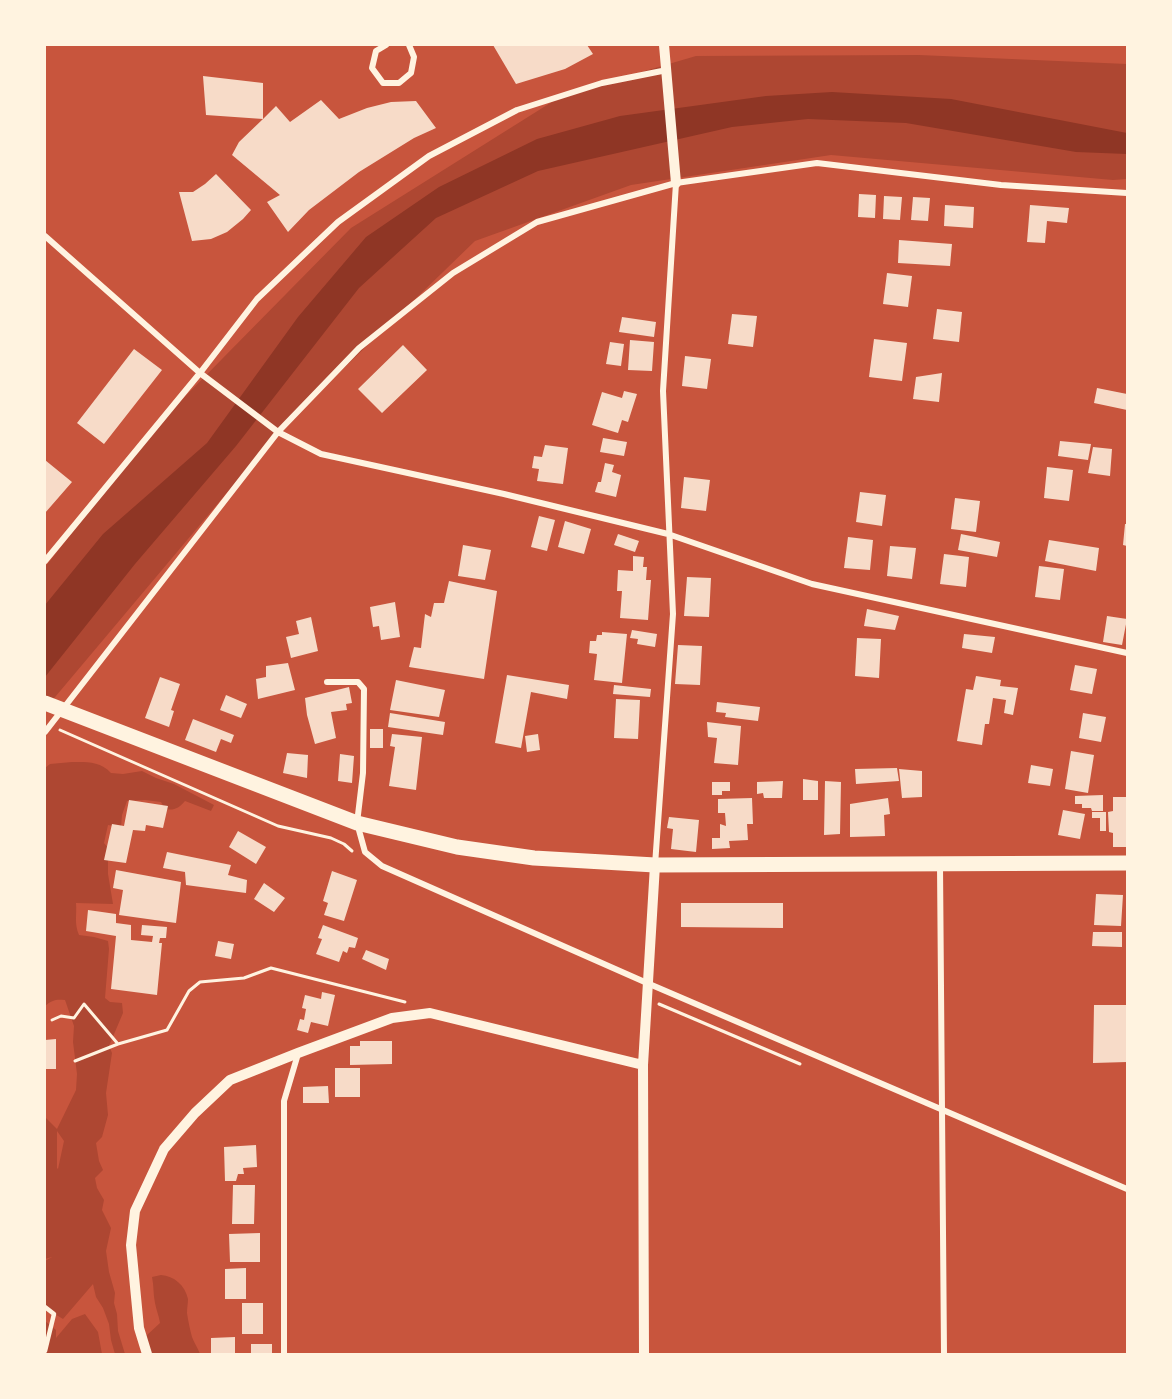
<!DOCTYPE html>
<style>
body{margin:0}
#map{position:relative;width:1172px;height:1399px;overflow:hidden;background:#c8553d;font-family:Signika,sans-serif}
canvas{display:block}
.frame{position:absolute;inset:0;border:46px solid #fff3e0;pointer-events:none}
</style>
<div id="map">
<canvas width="1172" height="1399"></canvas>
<div class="frame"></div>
</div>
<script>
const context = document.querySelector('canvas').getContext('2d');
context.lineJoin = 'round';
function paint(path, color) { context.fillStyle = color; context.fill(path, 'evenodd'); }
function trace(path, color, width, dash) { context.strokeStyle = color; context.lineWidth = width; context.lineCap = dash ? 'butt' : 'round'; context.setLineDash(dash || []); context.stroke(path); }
paint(new Path2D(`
 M919,55L1127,64V179L1113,180L831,155L631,185L475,241L278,432L45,709V567L158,424L351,228L563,95L696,56Z
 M72,762C87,762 100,761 111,773L123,774L142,771L156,778L174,784L214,805L211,811L185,801C179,808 174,811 165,809L161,802L145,800L127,801L122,815L121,827L108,825L104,843L108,848V874L113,904L76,903C77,916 74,923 79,935L94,937L108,941L109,949L105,998L110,1002L122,1003L123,1013L109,1046L112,1053L106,1093L108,1115L102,1137L96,1143L99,1161L103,1170L95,1178L97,1188L104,1200L102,1210L111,1228L106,1251L109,1272L115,1293L114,1303L117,1314L118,1331L125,1354H115L111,1340L109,1324L103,1308L96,1297L93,1284L63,1319L45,1308V1261L52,1257L45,1259V1117L57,1129L76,1090L77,1074L73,1042L74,1026L65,1000C56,999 52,1000 45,1006V768L50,764ZM57,1131L64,1141L58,1169L57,1168Z
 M161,1275C174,1276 185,1285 188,1299C188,1303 187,1308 187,1313C188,1320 190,1330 192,1337C194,1343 198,1348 200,1354H150L146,1336L160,1323C159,1316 156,1309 155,1303C153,1294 154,1286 152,1277Z
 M85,1314L98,1332L102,1354H45V1321L56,1330V1338L72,1319Z`), '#ae4732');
paint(new Path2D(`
 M832,92L951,99L1127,133V154L1076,152L906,123L808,119L732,127L538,171L436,218L359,288L236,446L135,564L45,677V605L103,534L207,443L298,317L366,237L439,187L537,139L620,116L766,96Z`), '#8f3625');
paint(new Path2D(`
 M493,45H587L593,54L565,69L516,84Z
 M203,76L263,83V119L276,106L290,122L321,100L339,119L367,108L391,102L416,101L436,128L414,138L359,172L309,210L288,232L267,202L280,195L232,155L239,142L263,119L206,115Z
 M216,174L251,210L243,219L227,232L211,239L192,241L179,192H193L205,184Z
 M859,194L876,195L875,218L858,217Z
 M884,196L902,197L900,220L883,219Z
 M913,197L930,198L928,221L911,220Z
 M945,205L974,207L973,228L944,226Z
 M1030,205L1069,208L1067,223L1047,221L1045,243L1027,242Z
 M899,240L952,244L950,266L898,263Z
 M887,273L912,276L908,307L883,304Z
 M937,309L962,312L959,342L933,339Z
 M732,314L757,316L753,347L728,344Z
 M622,317L656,322L654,337L619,332Z
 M874,339L907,343L902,381L869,377Z
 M630,340L654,342L652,371L628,370Z
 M610,342L624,344L621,366L606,364Z
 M403,345L427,370L382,413L358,389Z
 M134,349L162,370L104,444L77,423Z
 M685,356L711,359L707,389L682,386Z
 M942,373L939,402L913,399L916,377Z
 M1097,388L1127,394V410L1094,403Z
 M624,391L637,394L628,422L622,420L618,433L592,425L602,392L622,398Z
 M603,438L627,442L624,456L600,452Z
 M1060,441L1091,444L1088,460L1058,456Z
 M545,445L568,448L563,484L537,481L539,469L532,468L534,456L542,457Z
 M1093,447L1112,449L1110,476L1088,473Z
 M45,460L72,482L45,513Z
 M605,463L614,465L612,472L621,475L616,497L595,492L598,482H601Z
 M1047,467L1073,470L1069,501L1044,498Z
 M684,477L710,480L706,511L681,508Z
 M860,492L886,495L882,526L856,522Z
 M955,498L980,501L976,532L951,529Z
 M539,516L555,520L547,551L531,547Z
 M565,521L591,529L584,554L558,547Z
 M1125,524H1127V546L1123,545Z
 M618,534L639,541L635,552L614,545Z
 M961,534L1000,542L997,557L958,550Z
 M848,537L873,540L870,570L844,568Z
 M1049,540L1099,548L1096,571L1045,561Z
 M463,545L491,550L485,580L458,576Z
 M890,546L916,548L912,579L887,576Z
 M944,554L969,557L966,587L940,584Z
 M633,556L644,557L643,567H647L646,580H651L648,620L620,618L622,591H617L618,570L633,571Z
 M1039,566L1064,569L1060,600L1035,597Z
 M687,577L711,578L709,617L684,616Z
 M449,581L497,591L484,679L409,667L414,647L421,648L425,614L431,617L434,603H444Z
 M395,602L400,637L381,640L379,626L373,627L370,607Z
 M867,609L899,616L895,630L864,626Z
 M1107,616L1127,619L1122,645L1103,642Z
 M311,617L318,651L291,658L286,637L299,634L296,621Z
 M632,630L657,634L655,647L637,644L638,639L630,638Z
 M602,632L627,634L622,683L594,680L597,654L589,653L590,641H596L597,635H602Z
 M964,634L995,637L992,653L962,648Z
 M857,638L881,639L879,678L855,676Z
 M678,645L702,646L700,685L675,684Z
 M288,663L295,690L258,699L256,679L266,677V666Z
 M1075,665L1097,669L1092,694L1070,690Z
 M507,675L569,685L567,699L531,692L521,748L495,743Z
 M976,676L1001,680L1000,686L1018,688L1013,715L1004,713L1006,700L993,698L989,724H985L982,745L957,741L966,689L973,690Z
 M160,677L180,684L171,710L174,711L169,727L145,718Z
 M396,680L445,690L439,717L390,710Z
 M614,685L651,689L650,697L613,694Z
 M349,687L352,703L346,704L347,710L331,712L336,738L315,744L307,715L305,698Z
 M226,695L247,704L241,718L220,710Z
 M616,699L640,700L638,739L614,738Z
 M717,702L760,707L758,721L725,717L726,713L716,712Z
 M390,713L445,722L443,735L388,727Z
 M1083,713L1106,717L1101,742L1079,738Z
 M193,719L234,735L231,743L221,739L216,752L185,740Z
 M707,722L741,726L738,765L714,763L717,738L708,737Z
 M370,729H383V748H370Z
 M392,734L422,737L416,790L389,786L395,747L390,746Z
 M538,734L540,750L527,752L525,736Z
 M1071,751L1094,755L1088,793L1065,789Z
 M287,753L308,755L307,778L283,773Z
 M340,754L354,756L352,783L338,781Z
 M1031,765L1053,769L1050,786L1028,783Z
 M897,768L899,781L856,784L855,769Z
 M899,769L922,771V797L902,798Z
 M803,779L818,781V800H803Z
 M783,781L782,798H764L763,793L757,794V782Z
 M825,781L841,782L840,834L824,835Z
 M712,782H730V791H722V795H712Z
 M1103,795V811H1092L1091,808H1082V804H1075V796Z
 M1113,797H1126L1127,847H1113V833L1109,832L1108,812L1113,811Z
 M752,798L753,824H747L748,840L729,841L730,848L712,849V838H720V824L726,826L725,813H718V799Z
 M888,798L890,814L884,815L885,836L850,837V804Z
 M129,800L168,806L163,828L146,825L145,831L133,830L126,863L104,860L112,824L124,826Z
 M1063,810L1085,814L1080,839L1058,835Z
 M1092,812H1106V831H1100V818H1092Z
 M669,817L699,820L696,852L671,849L673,829L667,828Z
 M238,831L266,847L256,864L229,847Z
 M167,852L231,865L228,875L247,880L246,893L186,885L185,872L163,868Z
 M116,870L181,882L176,923L119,915L123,890L113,888Z
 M332,871L357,880L344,921L324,915L328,903L323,901Z
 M264,883L285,898L274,912L254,899Z
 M1096,894L1123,895L1121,926L1094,925Z
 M681,903H783V928L681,927Z
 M88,910L116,914V923L131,925V940L152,942L153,936L141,935L142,925L167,927L166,938H160L159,943H162L157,995L111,989L116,936L86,931Z
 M323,925L358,938L355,948L349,947L347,953L343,951L339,962L316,954L322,939L318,938Z
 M1093,932H1122V947L1092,946Z
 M218,941L234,944L231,959L215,956Z
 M366,950L389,959L386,970L362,959Z
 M322,992L335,995L328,1026L311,1022L308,1033L297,1030L300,1019L304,1020L306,1009L302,1008L305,995L321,999Z
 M1094,1005H1127V1062L1093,1063Z
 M56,1039V1069H45V1040Z
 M360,1041H392V1064L350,1065V1046H360Z
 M335,1068H360V1097H335Z
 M328,1086L329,1103H303V1087Z
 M256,1145L257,1167L243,1168L244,1174H238L236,1181H225L224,1147Z
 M233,1185H255L254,1224H232Z
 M260,1233V1262H230L229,1234Z
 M246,1268V1299H225V1269Z
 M242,1303H263V1334H242Z
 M235,1337V1354H211V1338Z
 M251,1344H272V1354H251Z`), '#f7dbc8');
trace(new Path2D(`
 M60,730L278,826L331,838L344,844L352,851
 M659,1004L800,1064
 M52,1020L61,1016L74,1018L84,1004L118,1044L167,1030L189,991L200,982L244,978L271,968L405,1002
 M75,1061L118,1044`), '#fff3e0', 3);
trace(new Path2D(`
 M45,1307L54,1314L45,1351`), '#fff3e0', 4.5);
trace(new Path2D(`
 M386,45L376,51L372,68L383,83H399L411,73L414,57L409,45
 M45,236L200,373L278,432L321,454L504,494L668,534L812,584L1127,653
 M45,561L200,373L257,299L338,222L429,156L517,110L602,83L667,70
 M327,682H358L364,689L363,773L357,823L365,852L382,866L647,983L1127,1189
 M45,732L278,432L359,348L453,273L537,222L676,183L817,163L1001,185L1127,193
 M655,865L673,614L663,391L676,183
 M940,866L944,1354
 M284,1354V1101L298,1054`), '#fff3e0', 6);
trace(new Path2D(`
 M664,45L676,183
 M147,1354L139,1328L131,1245L135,1211L164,1149L195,1113L230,1080L298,1053L392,1018L430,1013L643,1065
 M644,1354L643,1065L655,865`), '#fff3e0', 10);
trace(new Path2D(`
 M45,703L357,823L457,847L534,858L655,865L1127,863`), '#fff3e0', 15);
</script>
